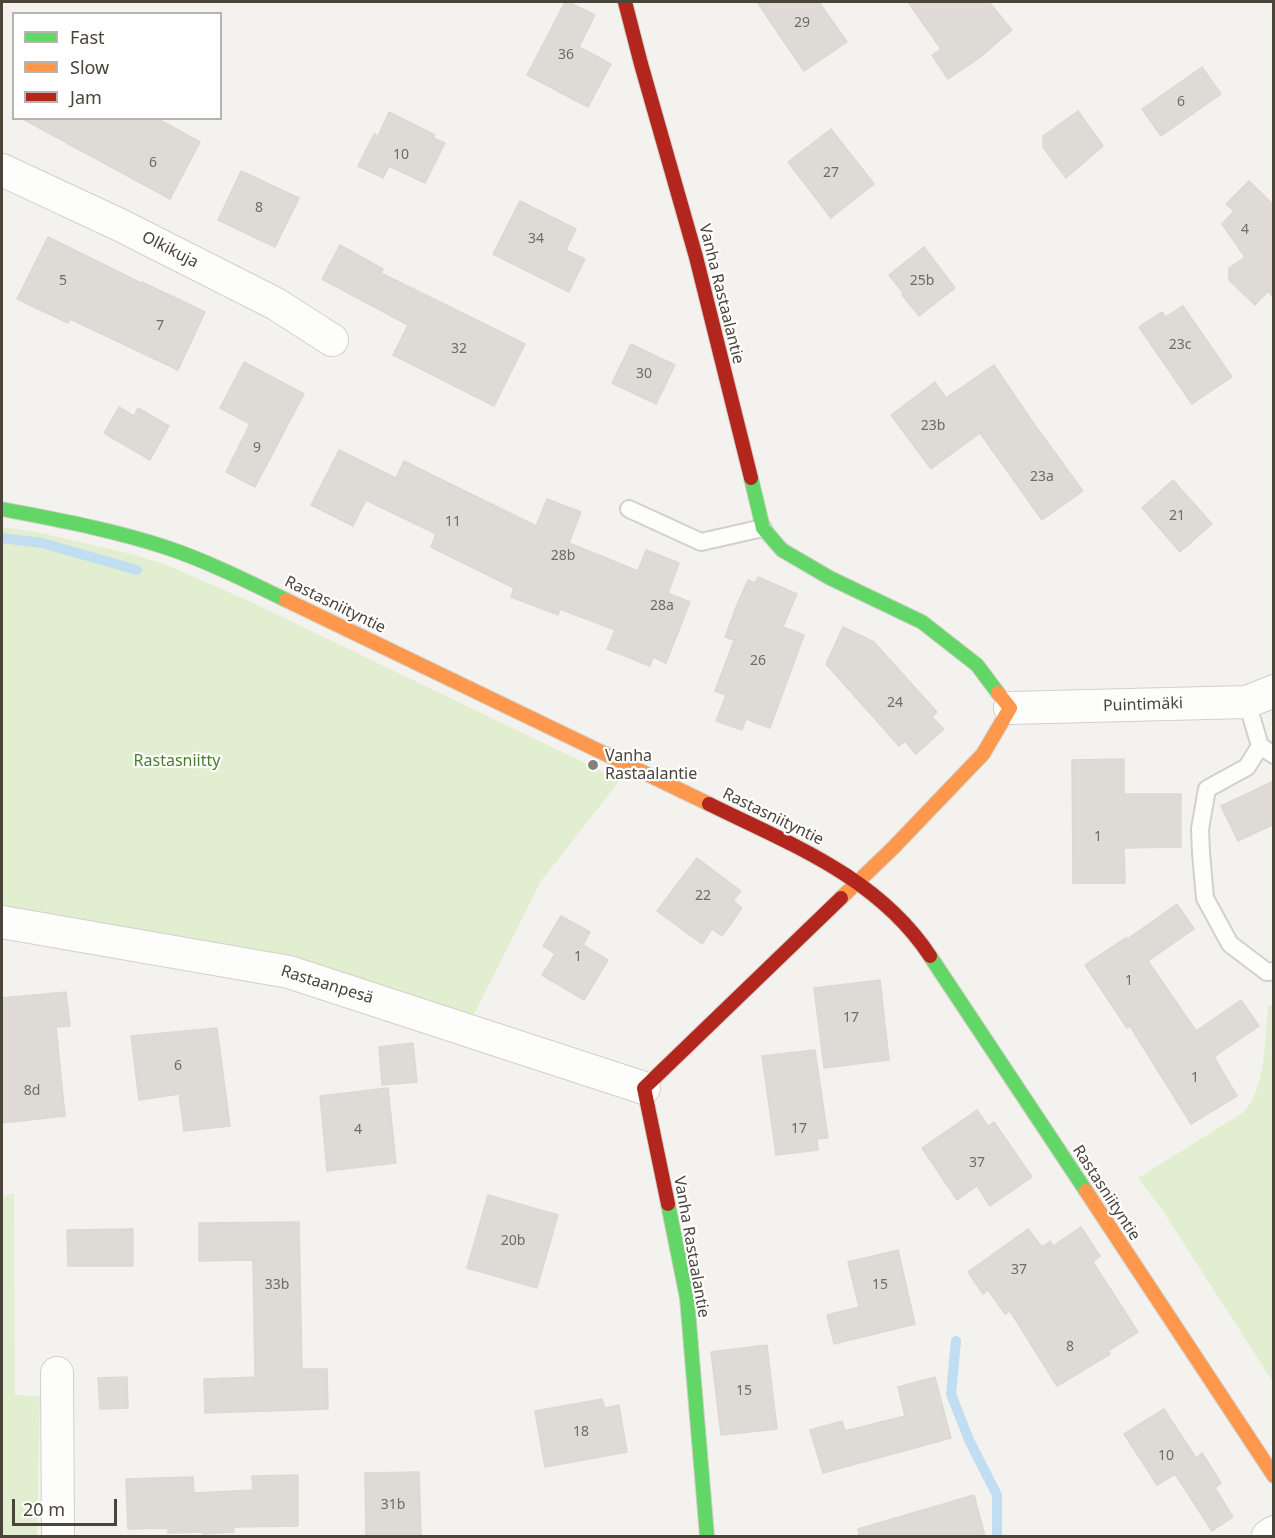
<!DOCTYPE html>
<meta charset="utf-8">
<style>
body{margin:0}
#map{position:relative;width:1275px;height:1538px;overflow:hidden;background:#f4f2ee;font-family:"Noto Sans",sans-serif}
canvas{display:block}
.frame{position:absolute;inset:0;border:3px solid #4b4439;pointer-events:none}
.legend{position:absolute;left:12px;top:12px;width:210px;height:108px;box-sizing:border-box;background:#fff;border:2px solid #b7b4b0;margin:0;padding:8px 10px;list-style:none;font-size:18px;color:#4b4439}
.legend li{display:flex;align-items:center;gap:12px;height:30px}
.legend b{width:30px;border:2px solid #b7b4b0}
.scale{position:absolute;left:12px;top:1499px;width:105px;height:27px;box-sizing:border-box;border:3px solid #4b4439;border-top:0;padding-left:8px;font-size:18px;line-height:21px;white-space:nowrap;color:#4b4439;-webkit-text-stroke:4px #fff;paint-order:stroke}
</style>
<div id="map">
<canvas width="1275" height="1538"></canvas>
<div class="frame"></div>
<ul class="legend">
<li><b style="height:8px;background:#63d668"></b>Fast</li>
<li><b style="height:8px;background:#ff974d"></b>Slow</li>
<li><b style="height:8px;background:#b3261e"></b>Jam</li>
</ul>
<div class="scale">20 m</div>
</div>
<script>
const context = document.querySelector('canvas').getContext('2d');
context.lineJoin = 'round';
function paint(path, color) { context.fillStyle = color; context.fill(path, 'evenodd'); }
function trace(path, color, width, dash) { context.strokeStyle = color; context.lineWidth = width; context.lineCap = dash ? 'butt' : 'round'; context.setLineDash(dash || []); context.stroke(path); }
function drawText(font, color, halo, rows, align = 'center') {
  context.font = font + ' "Noto Sans",sans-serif'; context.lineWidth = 4.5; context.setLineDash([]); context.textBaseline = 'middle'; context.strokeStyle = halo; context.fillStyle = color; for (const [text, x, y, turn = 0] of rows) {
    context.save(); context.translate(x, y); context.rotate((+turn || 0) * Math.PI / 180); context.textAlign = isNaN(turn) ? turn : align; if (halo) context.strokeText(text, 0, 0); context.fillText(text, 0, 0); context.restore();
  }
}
paint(new Path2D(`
 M2,527L36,532L127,553L164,564L249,601L620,780L541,881L472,1018L2,908Z
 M1273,1004V1382L1161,1208L1138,1178L1244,1112C1266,1087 1265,1039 1268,1007Z
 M14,1193L15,1395L40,1396L37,1536H2V1198Z`), '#e1eecf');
trace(new Path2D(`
 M2,538L42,543L137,570
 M956,1341L951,1394L969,1440L997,1495V1536`), '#c0ddf1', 10);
const building = new Path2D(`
 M565,2H568L595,15L579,47L611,64L588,107L527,75Z
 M757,2H819L847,42L804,71Z
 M908,2H989L1012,30L979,58L948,79L932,55L941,49Z
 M1202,67L1221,94L1161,136L1142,109Z
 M1078,111L1103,146L1066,178L1043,147V136Z
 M389,112L435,135L433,138L445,143L425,183L389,166L383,178L358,166L374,134L378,136Z
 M21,118L158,119L200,142L170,199Z
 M831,129L874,184L831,218L788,162Z
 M241,171L299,198L275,247L218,220Z
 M1249,181L1274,205V298L1268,291L1255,305L1229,280V268L1245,257L1222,224L1234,211L1226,204Z
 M520,201L576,229L566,250L585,259L569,292L493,254Z
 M48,237L141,283L142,282L205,312L178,370L70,319L68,323L17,299Z
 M340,245L383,269L381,273L525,344L494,406L393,355L408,325L322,279Z
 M924,247L955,288L919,316L902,295L904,294L889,275Z
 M1183,306L1232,377L1192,404L1139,327L1162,312L1166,317Z
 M631,344L675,365L656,404L612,383Z
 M244,362L304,394L255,487L226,472L250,424L220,408Z
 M994,365L1034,424L1083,491L1042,520L980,433L931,469L891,415L935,382L946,398Z
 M119,407L134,416L138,408L169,426L150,460L104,433Z
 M339,450L396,478L404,461L536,526L547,499L581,512L569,543L638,571L646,550L679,563L668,593L690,602L666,663L653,657L650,666L607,649L615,630L560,609L558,615L511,597L514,588L431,547L436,534L366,500L353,526L311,505Z
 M1173,480L1212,524L1180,552L1142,508Z
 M758,577L797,594L783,627L804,635L770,728L746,719L742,730L716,721L726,695L715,691L734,640L725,637L738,602L748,580L755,583Z
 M843,627L874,642L937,712L932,717L944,729L916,754L905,741L899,746L826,664Z
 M1124,759V794H1181V847L1124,848L1125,883H1073L1072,760Z
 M1274,781V824L1238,841L1221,806Z
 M697,858L741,891L733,901L742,908L722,936L712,929L702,944L657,911Z
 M1177,904L1194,929L1148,961L1196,1031L1241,1000L1259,1026L1214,1057L1237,1096L1191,1124L1130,1026L1127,1028L1085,965L1126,938V940Z
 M561,916L590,932L583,945L608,960L584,1000L542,975L555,954L543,946Z
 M880,980L889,1060L824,1068L814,988Z
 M66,992L70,1026L56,1027L65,1116L2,1123V998Z
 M217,1028L230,1126L184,1131L179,1094L139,1100L131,1036Z
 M413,1043L417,1082L382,1085L379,1047Z
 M815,1050L828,1138L817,1139L818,1150L776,1155L762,1056Z
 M388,1088L396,1163L327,1171L320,1096Z
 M977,1110L988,1126L994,1122L1032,1177L990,1206L977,1186L957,1200L922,1148Z
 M488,1195L558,1215L537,1288L467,1268Z
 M299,1222L302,1369H327L328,1409L205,1413L204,1379L255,1377L253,1260L199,1261V1223Z
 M1081,1227L1100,1256L1093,1262L1138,1332L1108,1351L1110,1354L1057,1386L1010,1311L1005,1314L988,1290L983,1294L968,1272L1028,1229L1042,1247L1050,1241L1053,1246Z
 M133,1229V1266H68L67,1230Z
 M898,1250L915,1324L834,1344L827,1315L859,1307L848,1262Z
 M767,1345L777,1429L721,1435L711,1352Z
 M127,1377L128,1408L100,1409L98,1378Z
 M935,1377L951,1438L823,1473L810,1430L842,1421L845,1431L905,1416L898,1387Z
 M602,1399L605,1408L619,1405L627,1452L545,1467L535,1411Z
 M1164,1409L1196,1458L1202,1453L1221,1483L1215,1488L1233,1517L1212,1531L1175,1474L1157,1485L1124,1434Z
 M419,1472L421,1536H366L365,1473Z
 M298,1475V1526L233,1527L234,1532L203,1534V1532L168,1533V1528L128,1529L126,1479L193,1477L194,1493L253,1490L252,1476Z
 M974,1495L985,1536H859L858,1529Z`);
paint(building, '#dedbd6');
trace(building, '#dcd9d4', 1.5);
const lane = new Path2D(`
 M629,509L701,542L763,528
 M1247,702L1260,746L1247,767L1207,789L1200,829L1201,853L1205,898L1230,944L1267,972L1274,971
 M1260,746L1274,755`);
const street = new Path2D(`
 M2,170L120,225L276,304L332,340
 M1010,708L1247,702L1274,691
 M2,922L289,972L644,1088
 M57,1373L58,1536
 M1268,1536L1274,1532`);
const fast = new Path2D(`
 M751,478L763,528L782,550L830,578L922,622L977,665L998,693
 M2,509C58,520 114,530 168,548C209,562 247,581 286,600
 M930,956L1086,1191
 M668,1204L687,1298L707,1536`);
const slow = new Path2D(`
 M286,600L709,804
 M841,898L893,848L983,754L1010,708L998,693
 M1086,1191L1274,1476`);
const jam = new Path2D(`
 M625,2L641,64L696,257L751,478
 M709,804C790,844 878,877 930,956
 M668,1204L644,1088L841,898`);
trace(lane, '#d2d0cb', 20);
trace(street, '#d2d0cb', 34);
trace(fast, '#d3cfc5', 16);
trace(slow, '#d3cfc5', 16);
trace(jam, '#d3cfc5', 16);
trace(lane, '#fdfdfc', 16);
trace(street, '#fdfdfc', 32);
trace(fast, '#63d668', 14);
trace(slow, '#ff974d', 14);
trace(jam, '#b3261e', 14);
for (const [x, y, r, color] of [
 [593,765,6,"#868178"]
]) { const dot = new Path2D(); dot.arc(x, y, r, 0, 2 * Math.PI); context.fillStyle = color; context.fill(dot); trace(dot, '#fff', 2); }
drawText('14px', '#706a61', null, [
 ["29",802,23],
 ["36",566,55],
 ["6",1181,102],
 ["10",401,155],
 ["6",153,163],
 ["27",831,173],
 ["8",259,208],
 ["4",1245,230],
 ["34",536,239],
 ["5",63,281],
 ["25b",922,281],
 ["7",160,326],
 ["23c",1180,345],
 ["32",459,349],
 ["30",644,374],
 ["23b",933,426],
 ["9",257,448],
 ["23a",1042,477],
 ["21",1177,516],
 ["11",453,522],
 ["28b",563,556],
 ["28a",662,606],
 ["26",758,661],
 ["24",895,703],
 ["1",1098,837],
 ["22",703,896],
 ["1",578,957],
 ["1",1129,981],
 ["17",851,1018],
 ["6",178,1066],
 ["1",1195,1078],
 ["8d",32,1091],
 ["17",799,1129],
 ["4",358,1130],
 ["37",977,1163],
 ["20b",513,1241],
 ["37",1019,1270],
 ["33b",277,1285],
 ["15",880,1285],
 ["8",1070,1347],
 ["15",744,1391],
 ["18",581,1432],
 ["10",1166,1456],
 ["31b",393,1505]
]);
drawText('16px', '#4b4439', '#fff', [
 ["Olkikuja",170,250,27],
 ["Vanha Rastaalantie",721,294,76],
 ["Rastasniityntie",335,605,26],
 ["Puintimäki",1143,705,-2],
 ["Rastasniityntie",773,817,26],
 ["Rastaanpesä",327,985,17],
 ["Rastasniityntie",1106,1193,57],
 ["Vanha Rastaalantie",691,1247,80]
]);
drawText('16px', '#4b4439', '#fff', [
 ["Vanha",605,756],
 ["Rastaalantie",605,774]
], 'left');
drawText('16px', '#4a7f2a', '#fff', [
 ["Rastasniitty",177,761]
]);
</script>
